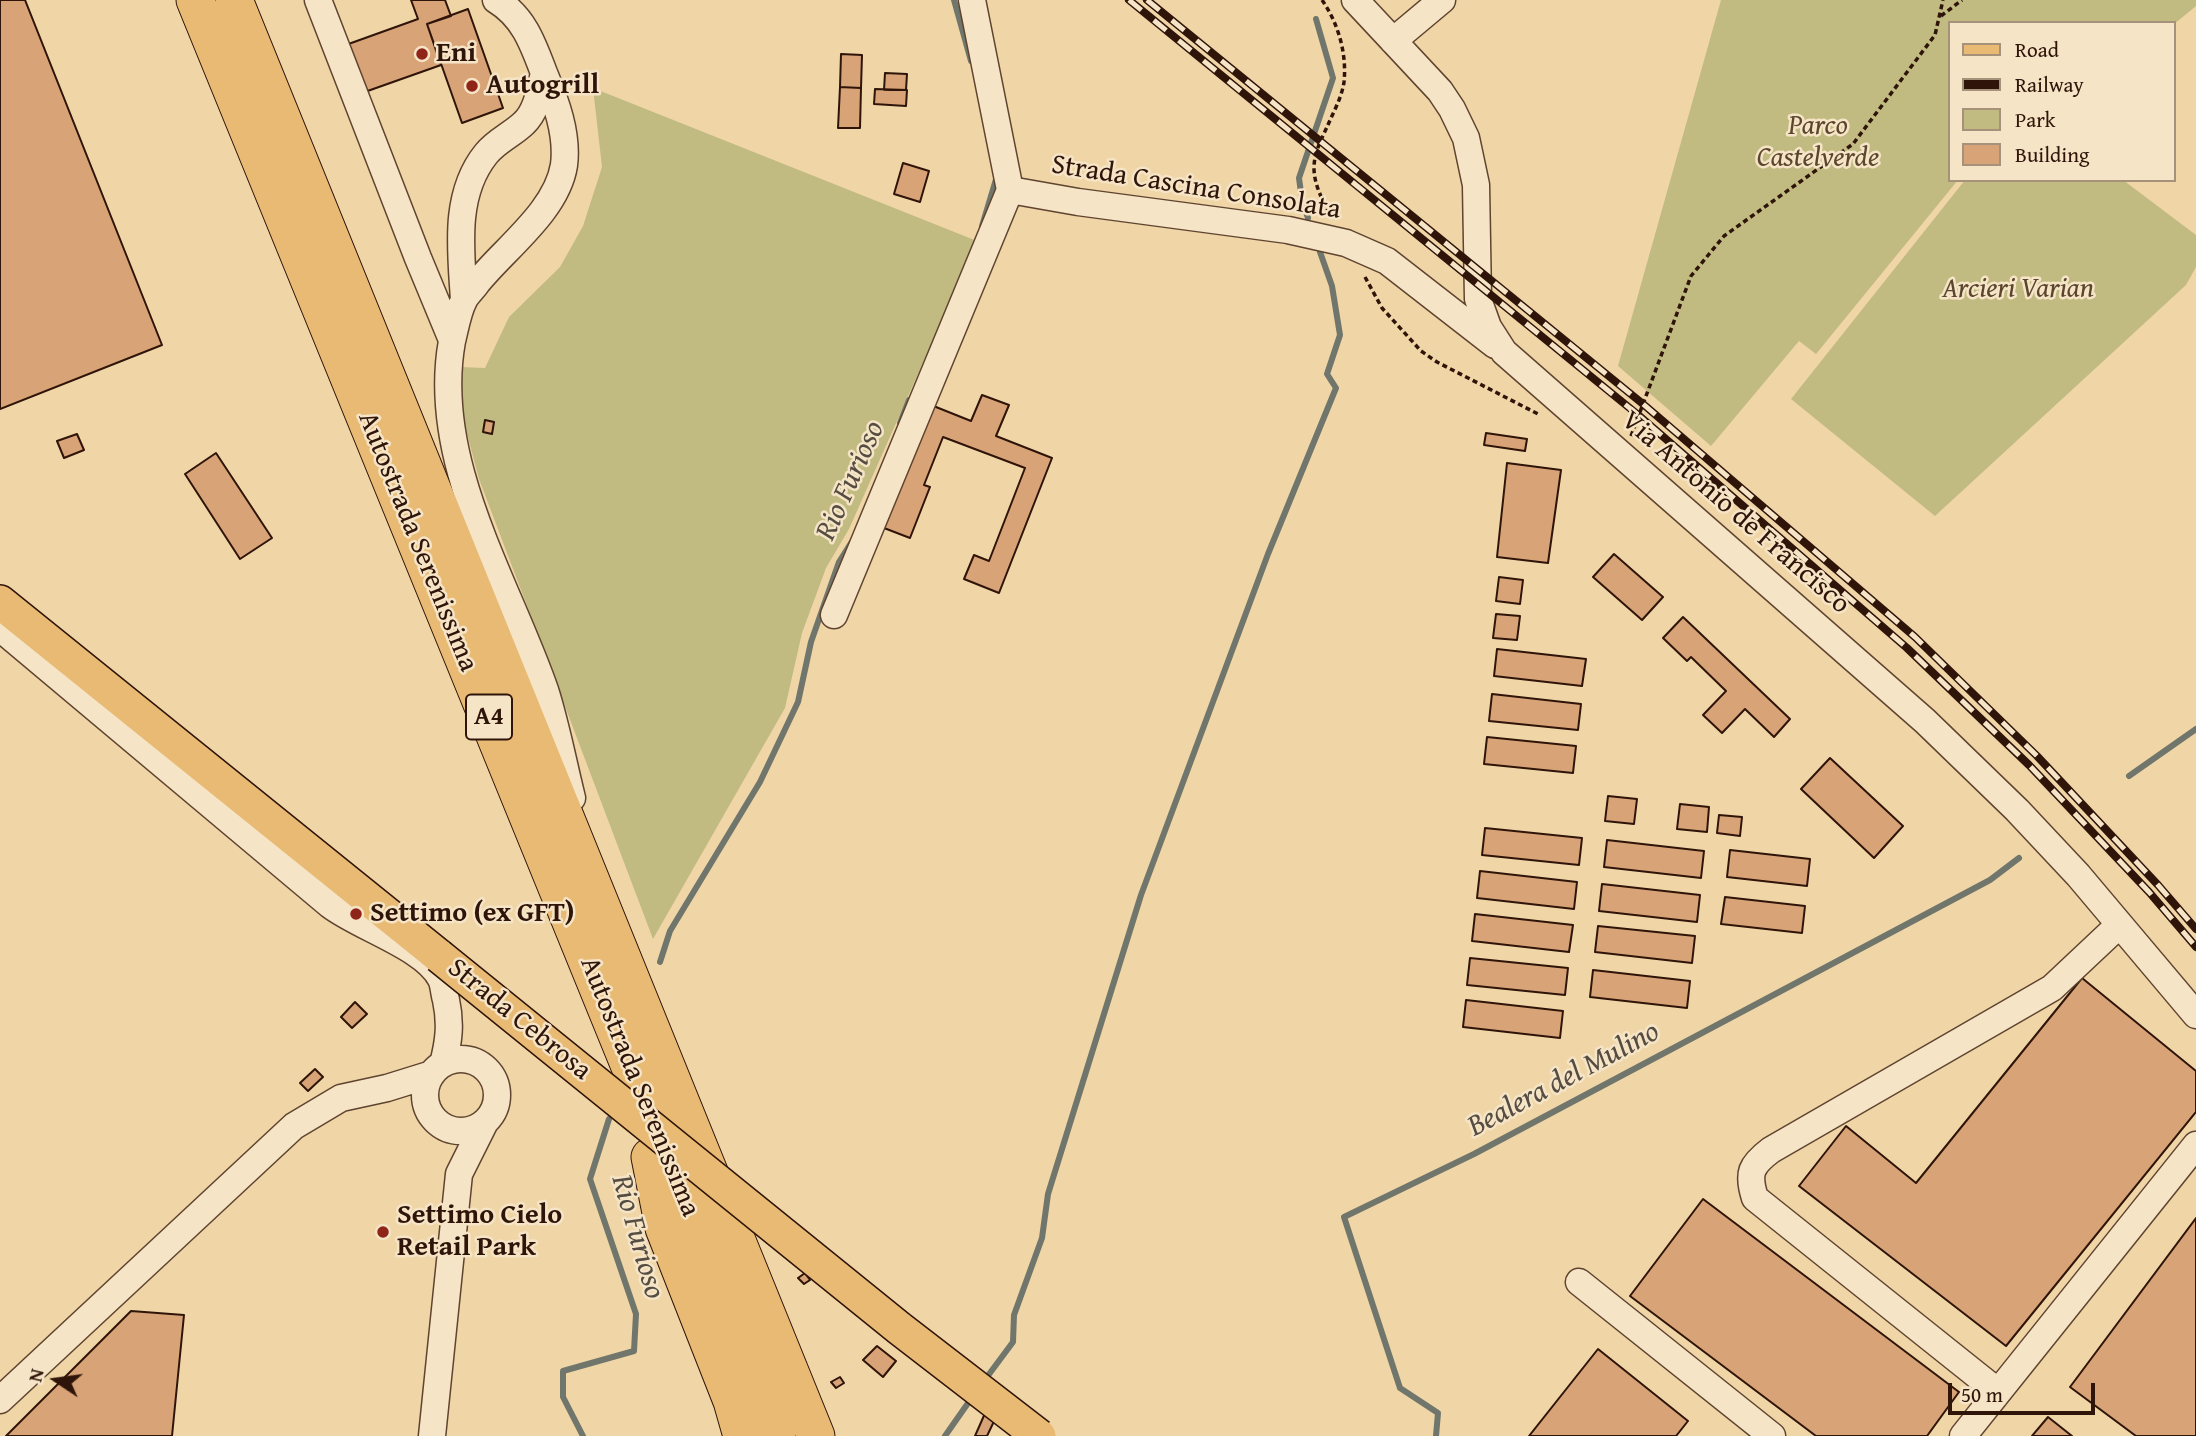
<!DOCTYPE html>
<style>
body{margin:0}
#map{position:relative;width:2196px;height:1436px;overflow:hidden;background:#f0d5a7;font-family:"Gentium Book Plus",serif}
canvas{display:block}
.legend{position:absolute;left:1948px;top:21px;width:228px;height:161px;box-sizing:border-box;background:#f5e4c6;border:2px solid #a6917a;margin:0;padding:9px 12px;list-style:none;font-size:21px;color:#2f1409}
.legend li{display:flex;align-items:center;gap:14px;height:35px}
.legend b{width:35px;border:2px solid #a6917a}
.north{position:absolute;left:21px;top:1345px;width:70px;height:70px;-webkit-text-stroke:5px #f5e4c6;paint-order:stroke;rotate:283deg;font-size:19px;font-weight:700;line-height:28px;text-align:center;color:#2f1409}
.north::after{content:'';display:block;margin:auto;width:24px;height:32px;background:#2f1409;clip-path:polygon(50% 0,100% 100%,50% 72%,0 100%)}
.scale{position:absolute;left:1948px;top:1383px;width:147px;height:32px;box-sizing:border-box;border:4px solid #2f1409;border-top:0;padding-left:9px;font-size:21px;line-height:24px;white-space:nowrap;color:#2f1409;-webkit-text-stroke:5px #f5e4c6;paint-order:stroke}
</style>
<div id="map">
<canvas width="2196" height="1436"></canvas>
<ul class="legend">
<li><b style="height:9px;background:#e8ba74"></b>Road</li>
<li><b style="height:9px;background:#2f1409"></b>Railway</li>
<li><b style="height:19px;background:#c1bb82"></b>Park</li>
<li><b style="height:19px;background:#d7a377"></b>Building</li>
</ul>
<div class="north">N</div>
<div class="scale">50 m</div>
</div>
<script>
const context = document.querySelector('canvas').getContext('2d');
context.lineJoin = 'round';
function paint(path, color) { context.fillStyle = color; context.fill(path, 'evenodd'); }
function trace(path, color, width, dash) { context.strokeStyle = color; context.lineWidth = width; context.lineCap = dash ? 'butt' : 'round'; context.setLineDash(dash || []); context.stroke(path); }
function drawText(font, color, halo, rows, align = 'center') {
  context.font = font + ' "Gentium Book Plus",serif'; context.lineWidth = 5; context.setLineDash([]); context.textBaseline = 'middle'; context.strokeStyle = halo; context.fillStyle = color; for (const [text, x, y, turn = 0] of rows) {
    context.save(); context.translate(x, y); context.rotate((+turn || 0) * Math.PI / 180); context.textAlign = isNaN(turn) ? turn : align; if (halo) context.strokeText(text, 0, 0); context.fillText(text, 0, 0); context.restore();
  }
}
paint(new Path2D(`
 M1721,0H2196V6L2173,25V23H1949V180H1958L1816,354L1799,341L1711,446L1618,366Z
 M593,88L977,241L849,529L826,568L802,633L785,708L653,939L479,479L461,411V367L485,368L509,317L560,267L583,226L602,167Z
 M1965,180H2123L2196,235V267L2186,285L1935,516L1791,399Z`), '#c1bb82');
trace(new Path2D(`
 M954,0L971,61
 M1308,218L1302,200L1299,178L1333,78L1316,19
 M982,226L997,176
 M900,423L909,400
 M2129,776L2196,729
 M660,962L670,931L760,782L798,702L811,642L839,562L851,543
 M984,1381L1013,1342L1014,1315L1042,1238L1048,1194L1141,895L1268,554L1336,388L1327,374L1340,335L1332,286L1320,252
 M583,1436L563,1397V1371L634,1351L636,1314L590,1179L609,1119
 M945,1436L973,1396
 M1436,1436L1438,1413L1400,1388L1344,1217L1474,1154L1990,880L2019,858`), '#70766b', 6);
const building = new Path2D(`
 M0,0H25L162,345L0,409Z
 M411,0H445L451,16L427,24L441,65L345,99L329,51L418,19Z
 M468,9L503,108L462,123L427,24Z
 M841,54L862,55L861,88L840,87Z
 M885,73L907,74L906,90H884Z
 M840,87L861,88L860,128H838Z
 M875,89L907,90L906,106L874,104Z
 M903,163L929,171L920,202L894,194Z
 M982,395L1009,405L996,436L1052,458L999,593L964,579L974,555L989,561L1025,468L943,437L924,485L930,487L910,538L884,528L931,405L971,421Z
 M485,420L494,422L492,434L483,432Z
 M1486,433L1527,439L1525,451L1484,445Z
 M77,434L84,450L64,458L57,441Z
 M216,453L272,538L240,559L185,474Z
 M1507,463L1561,470L1548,563L1497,557Z
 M1614,554L1663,597L1642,620L1593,577Z
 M1499,577L1523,580L1520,604L1496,601Z
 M1496,614L1520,616L1517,640L1493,638Z
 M1683,617L1790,719L1774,737L1745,709L1722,733L1703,715L1726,691L1691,657L1687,661L1663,638Z
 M1497,649L1586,659L1582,686L1494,676Z
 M1492,694L1581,704L1578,730L1489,721Z
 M1487,737L1576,746L1573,773L1484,764Z
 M1830,758L1903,826L1874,858L1801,789Z
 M1608,796L1637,799L1634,824L1605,821Z
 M1680,804L1709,807L1707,832L1677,829Z
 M1719,815L1742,817L1740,836L1717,833Z
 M1485,828L1582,838L1579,865L1482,855Z
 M1607,840L1704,851L1701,878L1604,867Z
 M1730,850L1810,859L1807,886L1727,877Z
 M1480,871L1577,882L1574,909L1477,898Z
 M1602,884L1700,895L1697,922L1599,911Z
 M1725,897L1805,906L1802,933L1721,924Z
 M1475,914L1573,925L1569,952L1472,941Z
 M1598,926L1695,936L1692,963L1595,952Z
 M1470,958L1568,968L1565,995L1467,985Z
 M1593,970L1690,981L1687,1008L1590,997Z
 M2082,978L2196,1071V1112L2006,1346L1799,1186L1846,1126L1916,1183Z
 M1466,1000L1563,1011L1560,1038L1463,1027Z
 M355,1002L367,1014L352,1028L341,1017Z
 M315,1069L323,1077L308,1091L300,1083Z
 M1703,1199L1959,1392L1927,1436H1816L1630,1296Z
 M2196,1218V1436H2136L2070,1387Z
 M805,1273L810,1280L804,1284L798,1278Z
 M131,1311L184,1315L172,1436H6Z
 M877,1346L896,1361L883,1377L863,1360Z
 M1598,1349L1688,1421L1676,1436H1529Z
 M840,1377L844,1383L836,1388L831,1382Z
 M986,1411L997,1415L987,1436H975Z
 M2048,1417L2072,1436H2032Z`);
paint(building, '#d7a377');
trace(building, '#2f1409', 2);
const minor = new Path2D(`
 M318,0L418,258L452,340
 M496,0C524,17 533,44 544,73C556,102 568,134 564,165C557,211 504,249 477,283C473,289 467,294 464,300C458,311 455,329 452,341C430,461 507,581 545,690C556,724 563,762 572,798
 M1355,0L1440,91L1452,109L1466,138L1476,185L1478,299L1488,327L1504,352L1925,721L2017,810L2078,875L2196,1015
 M1393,41L1442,0
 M1010,190L1078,202L1288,230L1346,243L1387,261L1495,345
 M464,300C461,251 453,195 486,154C496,141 513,134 524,123C537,111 540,89 544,73
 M834,615L1010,190L972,0
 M0,628L330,905C360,928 425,947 441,979C444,985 444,994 446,1000C451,1023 449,1041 443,1064
 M425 1095a36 36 0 1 1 72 0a36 36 0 1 1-72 0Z
 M1579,1282L1772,1436
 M1998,1392L1755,1198C1747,1173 1751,1165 1771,1150L2052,988L2119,925
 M0,1400L294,1126L341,1098L387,1088L432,1074
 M432,1436L459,1174L484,1124
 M1963,1436L2196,1145`);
const major = new Path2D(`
 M0,602L439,956`);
const highway = new Path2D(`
 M195,0L633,1074L730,1313L777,1436
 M234,0L816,1436
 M650,1157L664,1228L732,1401L742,1436`);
trace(minor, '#5f4430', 29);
trace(major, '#2f1409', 36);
trace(highway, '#2f1409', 39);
trace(new Path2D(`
 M1322,0C1338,23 1347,53 1344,82C1342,97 1333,113 1327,127C1321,140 1314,153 1314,168C1314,186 1324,203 1332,218
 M1941,16L1962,0
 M1365,277L1382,308L1421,351L1437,362L1538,414
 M1631,436L1691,276L1724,236L1853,144L1935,35L1943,0`), '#2f1409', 3.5, [5, 3.5]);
trace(minor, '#f5e4c6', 26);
trace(major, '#e8ba74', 33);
trace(highway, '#e8ba74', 37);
const rail = new Path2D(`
 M1129,0L1637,414L1907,648L2029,765L2149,892L2196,947
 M1147,0L1643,404L1915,637L2037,756L2158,885L2196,929`);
trace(rail, '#2f1409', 8);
trace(rail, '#f5e4c6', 5, [16]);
const majorBridge = new Path2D(`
 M439,956L899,1328L1039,1436`);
trace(majorBridge, '#2f1409', 36, []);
trace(majorBridge, '#e8ba74', 33);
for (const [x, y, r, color] of [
 [422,54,7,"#8f2418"],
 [472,86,7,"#8f2418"],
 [356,914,7,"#8f2418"],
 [383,1232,7,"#8f2418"]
]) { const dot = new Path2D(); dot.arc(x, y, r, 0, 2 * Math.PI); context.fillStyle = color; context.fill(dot); trace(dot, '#f5e4c6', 2.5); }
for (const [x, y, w] of [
 [489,717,46]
]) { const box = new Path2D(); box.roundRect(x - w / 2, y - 22.5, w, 45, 5); context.fillStyle = '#f5e4c6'; context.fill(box); trace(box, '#2f1409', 2); }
drawText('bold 26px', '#2f1409', null, [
 ["A4",489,717]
]);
drawText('bold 28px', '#2f1409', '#f5e4c6', [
 ["Eni",436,54],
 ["Autogrill",486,86],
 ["Settimo (ex GFT)",370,914],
 ["Settimo Cielo",397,1216],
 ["Retail Park",397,1248]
], 'left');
drawText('italic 28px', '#5b462d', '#f5e4c6', [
 ["Parco",1818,127],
 ["Castelverde",1818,159],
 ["Arcieri Varian",2018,290]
]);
drawText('28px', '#2f1409', '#f5e4c6', [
 ["Strada Cascina Consolata",1196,188,9],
 ["Via Antonio de Francisco",1735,513,41],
 ["Autostrada Serenissima",417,542,68],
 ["Strada Cebrosa",519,1020,39],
 ["Autostrada Serenissima",639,1087,68]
]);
drawText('italic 30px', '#554d42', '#f5e4c6', [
 ["Rio Furioso",851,481,-66],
 ["Bealera del Mulino",1564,1080,-28],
 ["Rio Furioso",637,1237,74]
]);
</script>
